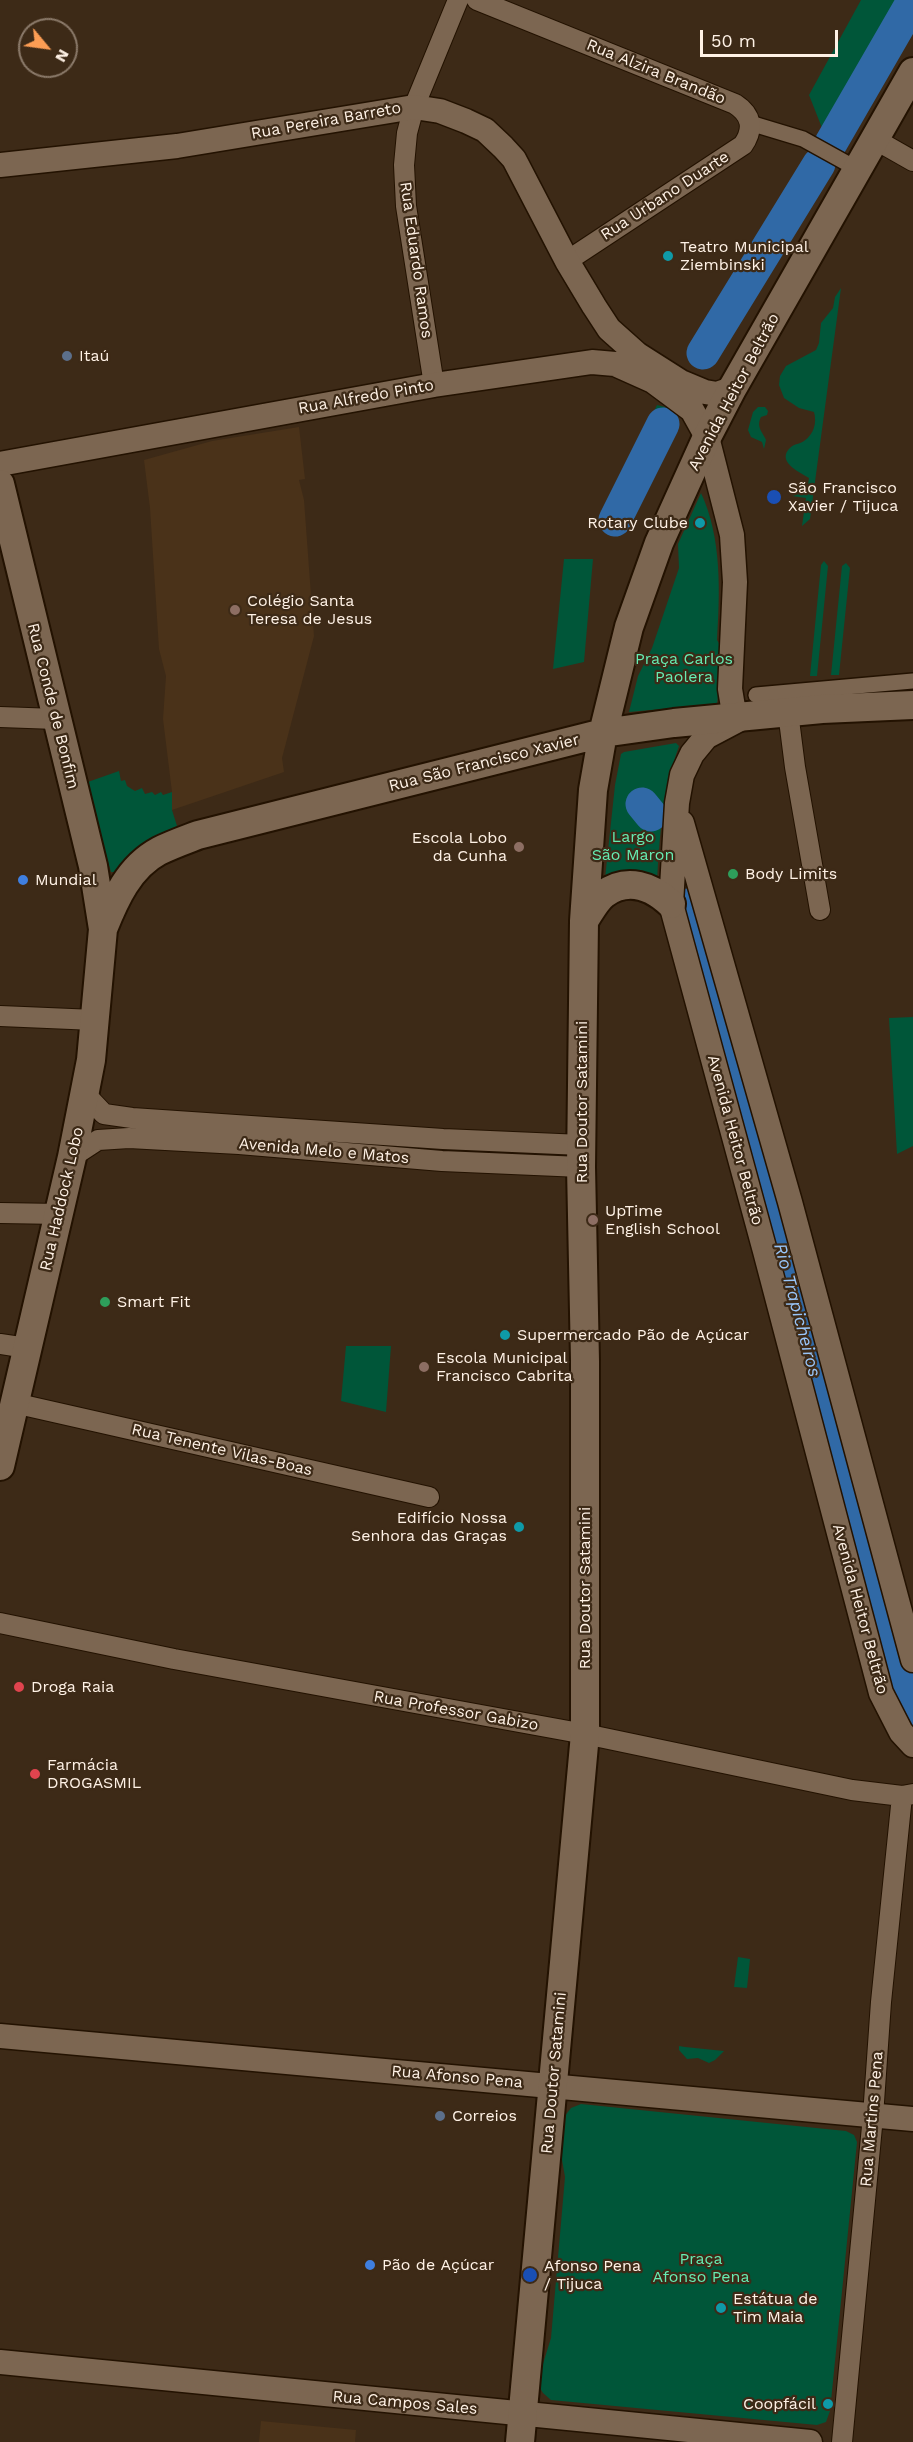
<!DOCTYPE html>
<meta charset="utf-8">
<style>
body{margin:0}
#map{position:relative;width:913px;height:2442px;overflow:hidden;background:#3d2a17;font-family:"Work Sans",sans-serif}
canvas{display:block}
.north{position:absolute;left:18px;top:18px;width:60px;height:60px;box-sizing:border-box;background:#3d2a17;border:2px solid #8b7a6a;border-radius:50%;rotate:119deg;font-size:16px;font-weight:700;line-height:24px;text-align:center;color:#fff2e6}
.north::after{content:'';display:block;margin:auto;width:21px;height:27px;background:#fc9d54;clip-path:polygon(50% 0,100% 100%,50% 72%,0 100%)}
.scale{position:absolute;left:700px;top:30px;width:138px;height:27px;box-sizing:border-box;border:3px solid #fff2e6;border-top:0;padding-left:8px;font-size:18px;line-height:21px;white-space:nowrap;color:#fff2e6;-webkit-text-stroke:4px #3d2a17;paint-order:stroke}
</style>
<div id="map">
<canvas width="913" height="2442"></canvas>
<div class="north">N</div>
<div class="scale">50 m</div>
</div>
<script>
const context = document.querySelector('canvas').getContext('2d');
context.lineJoin = 'round';
function paint(path, color) { context.fillStyle = color; context.fill(path, 'evenodd'); }
function trace(path, color, width, dash) { context.strokeStyle = color; context.lineWidth = width; context.lineCap = dash ? 'butt' : 'round'; context.setLineDash(dash || []); context.stroke(path); }
function drawText(font, color, halo, rows, align = 'center') {
  context.font = font + ' "Work Sans",sans-serif'; context.lineWidth = 4.5; context.setLineDash([]); context.textBaseline = 'middle'; context.strokeStyle = halo; context.fillStyle = color; for (const [text, x, y, turn = 0] of rows) {
    context.save(); context.translate(x, y); context.rotate((+turn || 0) * Math.PI / 180); context.textAlign = isNaN(turn) ? turn : align; if (halo) context.strokeText(text, 0, 0); context.fillText(text, 0, 0); context.restore();
  }
}
paint(new Path2D(`
 M299,427L305,479L299,480L304,500L314,636L282,758L284,772L172,810V792L163,719L166,676L159,649L150,508L144,460L212,441Z
 M261,2421L356,2430L355,2442H259Z`), '#4a3219');
paint(new Path2D(`
 M861,0H903L824,133L809,95Z
 M841,288L810,519L802,526L806,498L792,496L807,492L809,478C799,472 775,461 791,447C794,444 800,444 804,441C814,434 817,423 814,412L799,408L784,398L779,385L780,376L786,366L816,350L819,343L821,323L833,308L835,297Z
 M657,405L665,407L671,419L667,434L621,534L619,535L600,528L599,525Z
 M758,407H765L768,411L767,415L761,417C756,427 762,431 766,440L764,449L762,442L751,437L748,430L753,412Z
 M701,493C722,538 720,592 717,640L723,650L717,704L629,712L638,676L652,648L679,568L678,544Z
 M564,559H593L584,662L553,669Z
 M824,561L828,566L817,676H810L821,565Z
 M846,563L850,568L839,675H831L842,566Z
 M676,743L679,746C663,790 659,838 657,885L604,888L615,785L621,754L624,752Z
 M119,771L121,781L125,780L127,786L135,791L142,788L145,794L152,792L155,795L161,792L163,795L172,792V810L177,826L158,835L115,872H111L85,783Z
 M913,1017V1146L897,1154L889,1018Z
 M346,1346H391L386,1412L341,1401Z
 M738,1957L750,1959L747,1988L734,1987Z
 M679,2046L685,2047L724,2051L715,2060L709,2063L698,2058L687,2059L679,2050Z
 M581,2104L826,2129L846,2131L854,2135L857,2142L830,2411L826,2422L817,2425L551,2400L543,2393L537,2383L551,2338L565,2177L560,2148L564,2117L571,2108Z`), '#005639');
trace(new Path2D(`
 M831,143L913,1
 M703,353L819,164
 M615,520L663,424
 M642,804L651,815
 M687,905L895,1671L913,1712`), '#3069a6', 33);
const pedestrian = new Path2D(`
 M750,123L803,139L859,170
 M756,695L913,681`);
const minor = new Path2D(`
 M477,0L735,104C752,115 754,129 743,145L567,261
 M876,140L913,161
 M434,385L406,206L404,165L407,133L414,107L458,0
 M788,712L795,767L820,910
 M0,717L56,719
 M0,1016L95,1020
 M85,1094L104,1114L132,1118L443,1139L582,1145
 M72,1157L98,1140L129,1138L239,1144L442,1161L581,1167
 M0,1213L60,1214
 M0,1344L27,1348
 M14,1403L429,1497
 M0,1623L174,1659L585,1734L852,1790L902,1796L913,1794
 M842,2442L873,2116L881,2002L902,1796`);
const tertiary = new Path2D(`
 M0,165L177,146L414,107L440,111L466,121L485,130L503,147L514,159L567,261L594,306L609,329L637,354L681,382L705,392L717,394L732,389
 M0,464L434,385L592,362L615,364L653,381L692,410L707,437L732,535L735,582L730,689L733,707L742,718L706,737L692,754L682,775L677,803L671,904L765,1251L881,1693L901,1732L913,1745
 M682,823L790,1202L913,1660
 M0,2036L913,2119
 M0,2362L810,2442`);
const secondary = new Path2D(`
 M0,484L93,866L103,929L91,1060L72,1157L0,1466
 M584,921C590,912 596,900 604,894C627,877 652,886 671,904
 M103,929C115,899 129,867 159,851C171,845 185,840 198,835L603,733L674,723L822,709L913,705
 M520,2442L585,1734V1361L581,1167L584,921L593,790L603,733L629,627L659,543L707,437L732,389L913,72`);
trace(pedestrian, '#231201', 18);
trace(minor, '#231201', 22);
trace(tertiary, '#231201', 27);
trace(secondary, '#231201', 32);
trace(pedestrian, '#7c6651', 15);
trace(minor, '#7c6651', 20);
trace(tertiary, '#7c6651', 24);
trace(secondary, '#7c6651', 28);
for (const [x, y, r, color] of [
 [668,256,6,"#0f9aa8"],
 [67,356,6,"#5c6f8a"],
 [774,497,8,"#1a4fb4"],
 [700,523,6,"#0f9aa8"],
 [235,610,6,"#8d6e63"],
 [519,847,6,"#8d6e63"],
 [733,874,6,"#2e9e5b"],
 [23,880,6,"#3f7fe0"],
 [593,1220,6,"#8d6e63"],
 [105,1302,6,"#2e9e5b"],
 [505,1335,6,"#0f9aa8"],
 [424,1367,6,"#8d6e63"],
 [519,1527,6,"#0f9aa8"],
 [19,1687,6,"#e0444e"],
 [35,1774,6,"#e0444e"],
 [440,2116,6,"#5c6f8a"],
 [370,2265,6,"#3f7fe0"],
 [530,2275,8,"#1a4fb4"],
 [721,2308,6,"#0f9aa8"],
 [828,2404,6,"#0f9aa8"]
]) { const dot = new Path2D(); dot.arc(x, y, r, 0, 2 * Math.PI); context.fillStyle = color; context.fill(dot); trace(dot, '#3d2a17', 2); }
drawText('16px', '#fff2e6', '#3d2a17', [
 ["Rua Alzira Brandão",656,72,22],
 ["Rua Pereira Barreto",326,121,-10],
 ["Rua Urbano Duarte",665,196,-33],
 ["Rua Eduardo Ramos",416,260,82],
 ["Avenida Heitor Beltrão",734,392,-62],
 ["Rua Alfredo Pinto",366,397,-10],
 ["Rua Conde de Bonfim",53,706,76],
 ["Rua São Francisco Xavier",484,763,-14],
 ["Rua Doutor Satamini",582,1102,-90],
 ["Avenida Heitor Beltrão",735,1140,75],
 ["Avenida Melo e Matos",324,1151,5],
 ["Rua Haddock Lobo",62,1199,-77],
 ["Rua Tenente Vilas-Boas",222,1450,13],
 ["Rua Doutor Satamini",585,1588,-90],
 ["Avenida Heitor Beltrão",860,1609,75],
 ["Rua Professor Gabizo",456,1711,10],
 ["Rua Doutor Satamini",554,2073,-85],
 ["Rua Afonso Pena",457,2077,5],
 ["Rua Martins Pena",872,2119,-85],
 ["Rua Campos Sales",405,2403,5]
]);
drawText('16px', '#fff2e6', '#3d2a17', [
 ["Teatro Municipal",680,247],
 ["Ziembinski",680,265],
 ["Itaú",79,356],
 ["São Francisco",788,488],
 ["Xavier / Tijuca",788,506],
 ["Rotary Clube",688,523,"right"],
 ["Colégio Santa",247,601],
 ["Teresa de Jesus",247,619],
 ["Escola Lobo",507,838,"right"],
 ["da Cunha",507,856,"right"],
 ["Body Limits",745,874],
 ["Mundial",35,880],
 ["UpTime",605,1211],
 ["English School",605,1229],
 ["Smart Fit",117,1302],
 ["Supermercado Pão de Açúcar",517,1335],
 ["Escola Municipal",436,1358],
 ["Francisco Cabrita",436,1376],
 ["Edifício Nossa",507,1518,"right"],
 ["Senhora das Graças",507,1536,"right"],
 ["Droga Raia",31,1687],
 ["Farmácia",47,1765],
 ["DROGASMIL",47,1783],
 ["Correios",452,2116],
 ["Pão de Açúcar",382,2265],
 ["Afonso Pena",544,2266],
 ["/ Tijuca",544,2284],
 ["Estátua de",733,2299],
 ["Tim Maia",733,2317],
 ["Coopfácil",816,2404,"right"]
], 'left');
drawText('16px', '#66edb3', '#3d2a17', [
 ["Praça Carlos",684,659],
 ["Paolera",684,677],
 ["Largo",633,837],
 ["São Maron",633,855],
 ["Praça",701,2259],
 ["Afonso Pena",701,2277]
]);
drawText('italic 18px', '#99c5f8', '#3d2a17', [
 ["Rio Trapicheiros",797,1310,75]
]);
</script>
